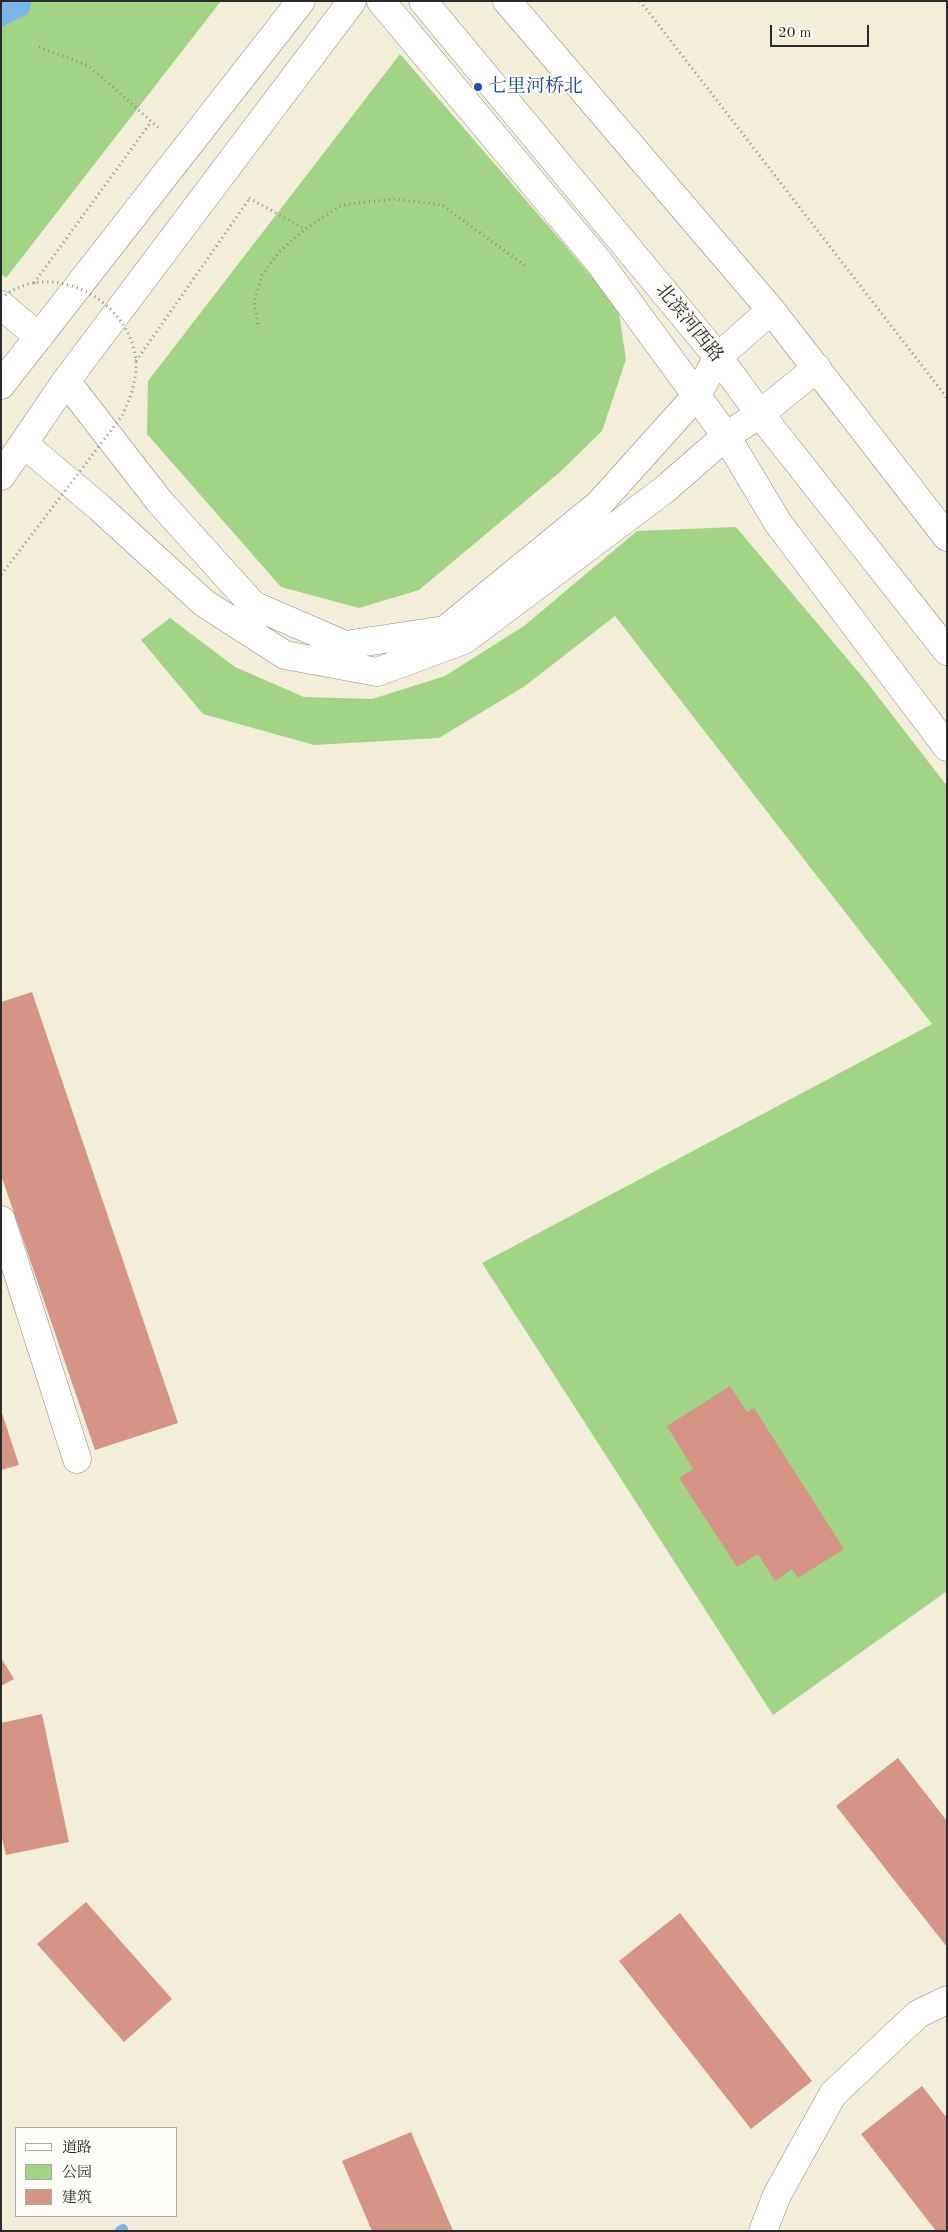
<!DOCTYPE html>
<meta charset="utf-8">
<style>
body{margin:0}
#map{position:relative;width:948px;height:2232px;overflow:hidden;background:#f2eeda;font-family:"Old Standard TT","Noto Serif SC",serif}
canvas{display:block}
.frame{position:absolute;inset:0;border:2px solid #2b2b2b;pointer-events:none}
.legend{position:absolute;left:15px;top:2127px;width:162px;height:90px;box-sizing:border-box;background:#fdfcf7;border:1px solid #a9a8a5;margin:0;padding:6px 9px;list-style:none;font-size:15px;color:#2b2b2b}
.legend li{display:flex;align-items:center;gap:10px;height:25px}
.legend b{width:25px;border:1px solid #a9a8a5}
.scale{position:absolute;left:770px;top:25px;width:99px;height:22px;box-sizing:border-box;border:2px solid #2b2b2b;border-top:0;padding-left:6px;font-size:15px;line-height:18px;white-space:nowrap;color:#2b2b2b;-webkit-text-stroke:4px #fdfcf7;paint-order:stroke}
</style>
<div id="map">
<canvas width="948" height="2232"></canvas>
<div class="frame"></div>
<ul class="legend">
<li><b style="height:6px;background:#fff"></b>道路</li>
<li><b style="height:14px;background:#a1d585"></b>公园</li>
<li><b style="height:14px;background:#d69487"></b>建筑</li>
</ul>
<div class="scale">20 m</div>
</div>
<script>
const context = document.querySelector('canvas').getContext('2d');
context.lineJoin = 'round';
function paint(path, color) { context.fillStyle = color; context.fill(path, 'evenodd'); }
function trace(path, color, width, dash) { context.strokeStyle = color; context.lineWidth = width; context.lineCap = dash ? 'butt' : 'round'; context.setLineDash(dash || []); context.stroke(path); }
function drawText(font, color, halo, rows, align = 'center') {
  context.font = font + ' "Old Standard TT","Noto Serif SC",serif'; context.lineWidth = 4; context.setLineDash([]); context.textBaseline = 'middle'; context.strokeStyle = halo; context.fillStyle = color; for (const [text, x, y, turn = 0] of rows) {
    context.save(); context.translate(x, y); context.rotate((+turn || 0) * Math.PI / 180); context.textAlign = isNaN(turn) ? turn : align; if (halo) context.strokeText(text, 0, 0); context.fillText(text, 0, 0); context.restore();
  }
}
paint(new Path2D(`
 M1,1H221L6,278L1,273Z
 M400,54L618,307L626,359L602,431L560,472L419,590L359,608L281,587L147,434L148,381Z
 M736,527L866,681L947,786V1591L773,1715L482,1263L932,1024L615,616L525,686L439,738L314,745L203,714L141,640L170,618L235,667L304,697L372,699L445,676L524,626L637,531Z`), '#a1d585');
paint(new Path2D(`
 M1,1H32L28,14L1,27Z`), '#7ab6ec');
trace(new Path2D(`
 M120,2231L123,2229`), '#7ab6ec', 10);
paint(new Path2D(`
 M32,992L178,1423L95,1450L1,1175V1002Z
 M730,1386L747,1412L754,1408L844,1549L798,1578L792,1569L775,1581L758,1554L737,1567L679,1478L693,1469L667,1426Z
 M1,1410L19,1465L1,1470Z
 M1,1658L14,1679L1,1686Z
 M42,1714L69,1842L6,1855L1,1834V1723Z
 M898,1758L947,1821V1947L836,1806Z
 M86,1902L172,1999L124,2042L37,1944Z
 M680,1913L812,2081L751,2129L619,1961Z
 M922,2086L947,2118V2231H936L861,2134Z
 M411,2132L453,2231H372L342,2161Z`), '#d69487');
const minor = new Path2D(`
 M381,1L599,262L726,436L778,523L947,747
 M1,1220L77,1459
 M763,2231L777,2195L833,2094L918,2014L947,2000`);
const major = new Path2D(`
 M423,1L718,357L760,414L947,651
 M507,1L771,310L947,537
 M1,305L39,337
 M66,381L160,502L253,605L345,645L445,630L599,504L697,395L718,357L771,310
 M1,385L301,1
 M24,444L100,508L204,603L285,655L377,672L464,640L664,490L726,436L760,414L817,368
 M1,476L66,381L352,1`);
trace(minor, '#8e8c82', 29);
trace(major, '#8e8c82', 29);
trace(new Path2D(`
 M640,1L947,398
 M39,47L89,66L161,130
 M249,198L305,229
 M34,283L151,122
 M258,324L254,303L262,275L279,252L305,229L342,205L394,199L442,205L527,267
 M136,361L250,198`), '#8e8c82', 3, [1, 4]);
trace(minor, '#fff', 28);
trace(major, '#fff', 28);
trace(new Path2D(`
 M1,298C52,257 130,300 136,361C137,381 130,399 122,416L1,575`), '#8e8c82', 3, [1, 4]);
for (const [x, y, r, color] of [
 [478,87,5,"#1a4fb4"]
]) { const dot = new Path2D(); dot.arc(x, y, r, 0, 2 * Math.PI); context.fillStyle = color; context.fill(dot); trace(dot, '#fdfcf7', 2); }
drawText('19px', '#164399', '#fdfcf7', [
 ["七里河桥北",488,87]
], 'left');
drawText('19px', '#2b2b2b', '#fdfcf7', [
 ["北滨河西路",689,323,51]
]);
</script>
